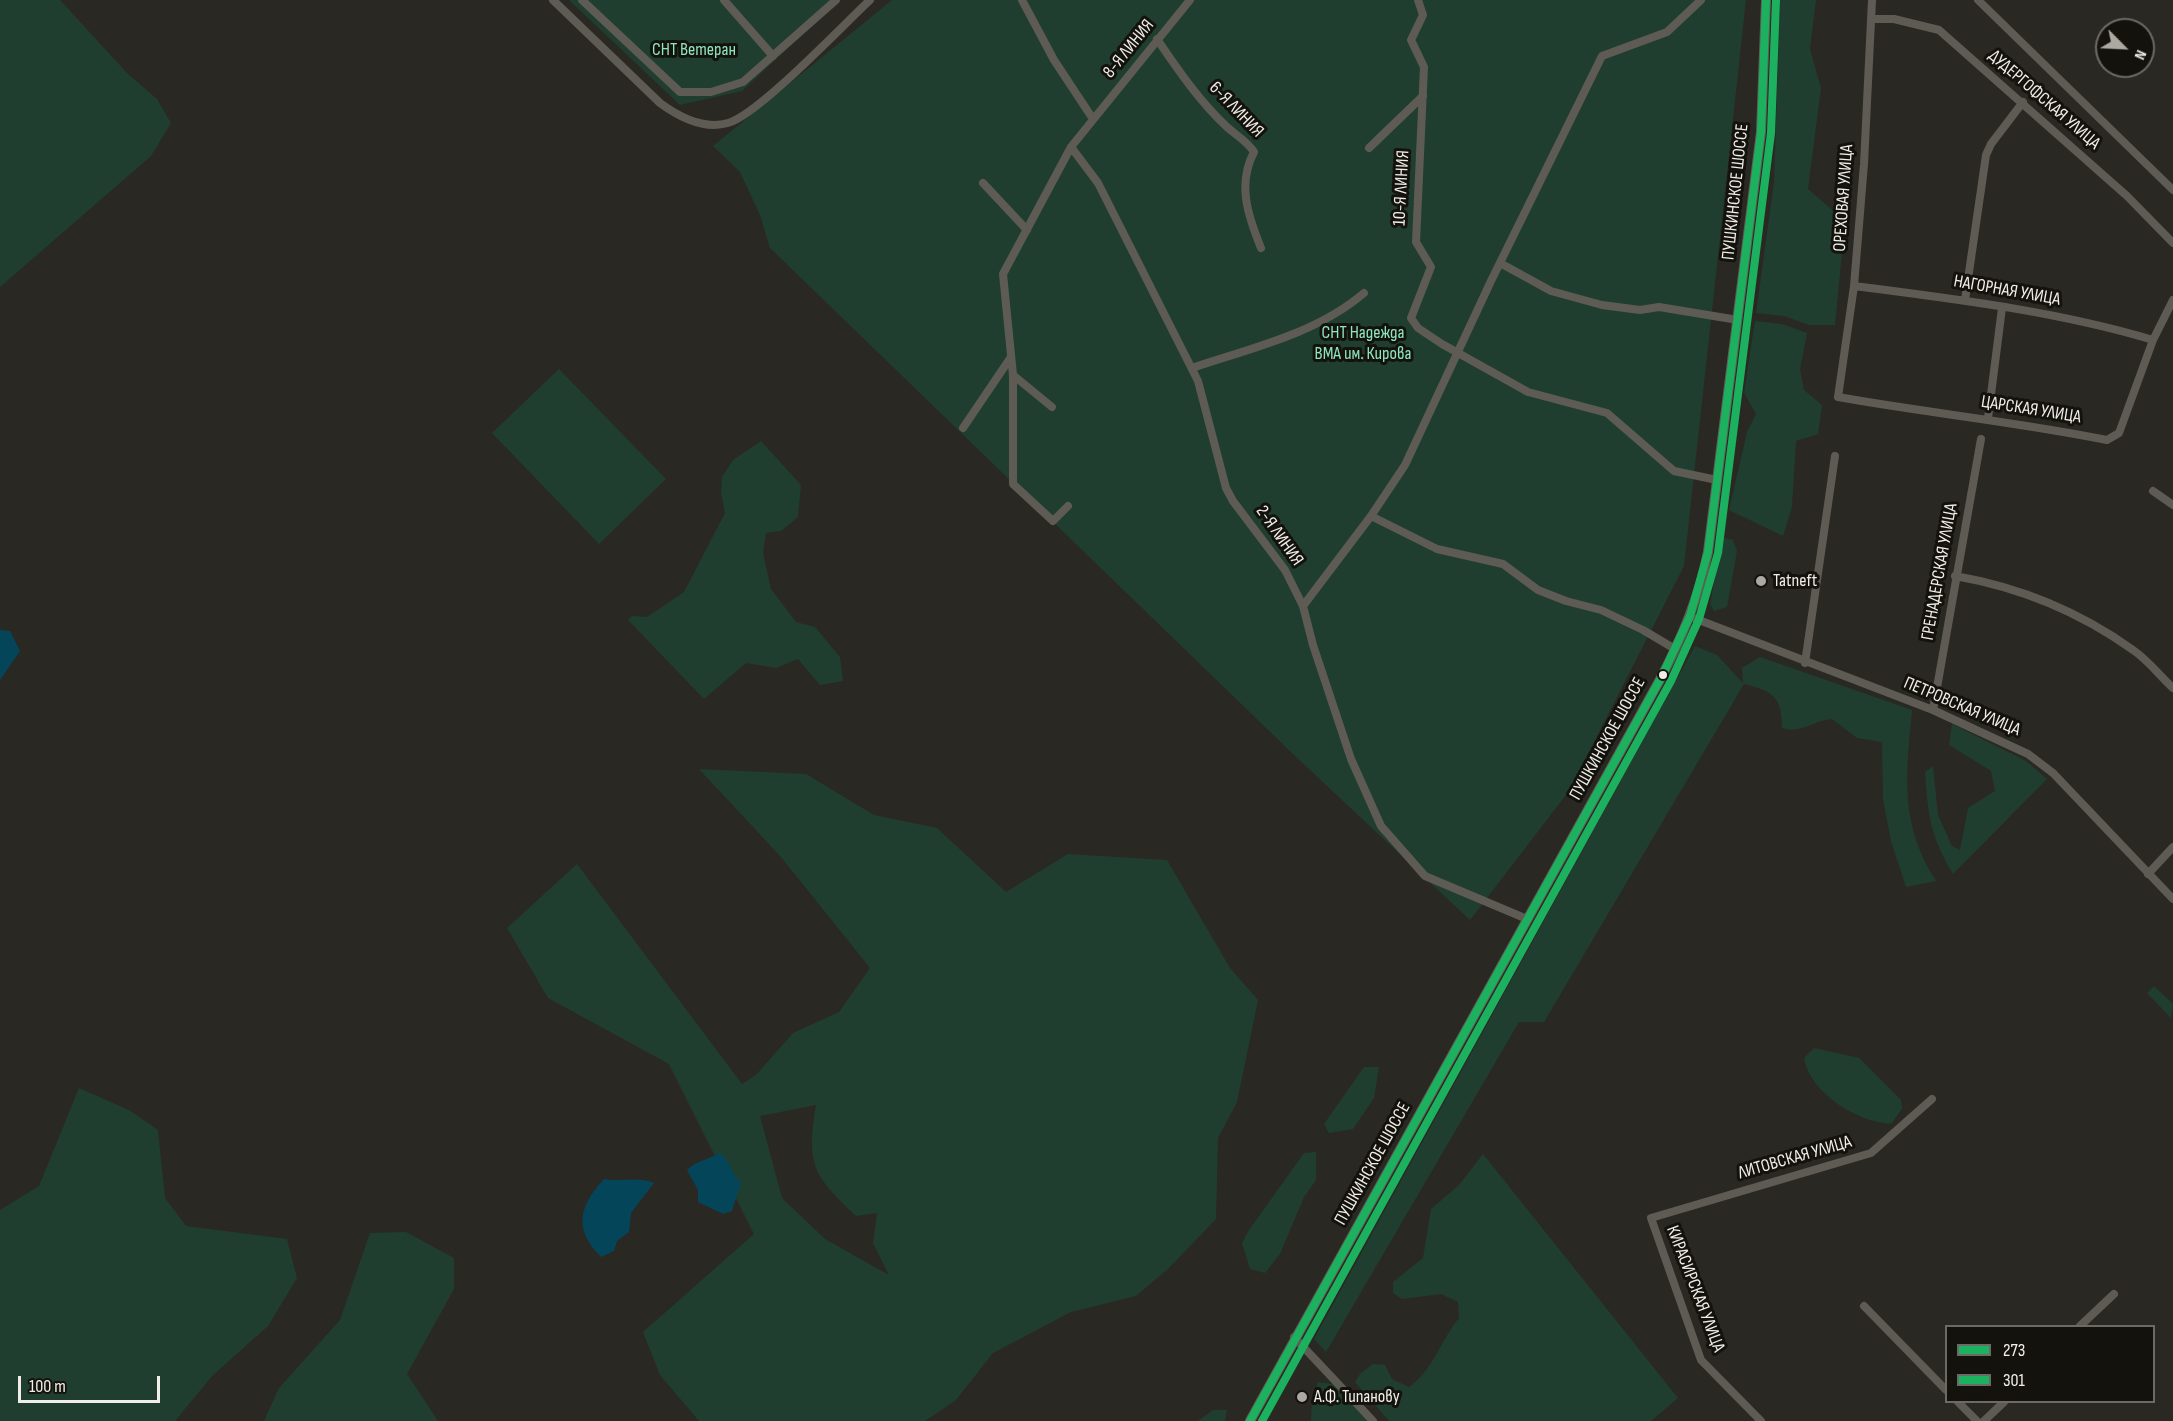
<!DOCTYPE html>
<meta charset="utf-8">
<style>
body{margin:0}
#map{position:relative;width:2173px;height:1421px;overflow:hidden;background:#2a2822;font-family:"Sofia Sans Condensed",sans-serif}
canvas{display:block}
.legend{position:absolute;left:1945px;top:1325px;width:210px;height:78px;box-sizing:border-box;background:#14120d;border:2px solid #6c6a64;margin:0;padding:8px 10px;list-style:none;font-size:18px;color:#f0eee7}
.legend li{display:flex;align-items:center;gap:12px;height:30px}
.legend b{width:30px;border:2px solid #6c6a64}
.north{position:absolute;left:2095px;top:18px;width:60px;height:60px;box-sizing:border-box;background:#14120d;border:2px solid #6c6a64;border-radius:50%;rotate:114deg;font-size:16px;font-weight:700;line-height:24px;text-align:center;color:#f0eee7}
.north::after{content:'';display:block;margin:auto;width:21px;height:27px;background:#aba9a2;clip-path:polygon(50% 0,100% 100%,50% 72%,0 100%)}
.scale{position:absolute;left:18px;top:1376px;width:142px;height:27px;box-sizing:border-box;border:3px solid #f0eee7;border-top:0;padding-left:8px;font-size:18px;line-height:21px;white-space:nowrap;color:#f0eee7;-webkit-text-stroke:4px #14120d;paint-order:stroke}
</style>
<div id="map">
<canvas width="2173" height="1421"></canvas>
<ul class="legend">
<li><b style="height:8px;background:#1bb15f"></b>273</li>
<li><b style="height:8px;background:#1bb15f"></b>301</li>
</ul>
<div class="north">N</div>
<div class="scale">100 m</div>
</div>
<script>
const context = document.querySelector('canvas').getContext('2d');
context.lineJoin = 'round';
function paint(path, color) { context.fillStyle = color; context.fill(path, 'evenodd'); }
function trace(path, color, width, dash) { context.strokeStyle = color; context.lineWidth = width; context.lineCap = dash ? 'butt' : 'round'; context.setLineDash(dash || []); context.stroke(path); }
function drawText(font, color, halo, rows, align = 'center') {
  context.font = font + ' "Sofia Sans Condensed",sans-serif'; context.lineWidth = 6; context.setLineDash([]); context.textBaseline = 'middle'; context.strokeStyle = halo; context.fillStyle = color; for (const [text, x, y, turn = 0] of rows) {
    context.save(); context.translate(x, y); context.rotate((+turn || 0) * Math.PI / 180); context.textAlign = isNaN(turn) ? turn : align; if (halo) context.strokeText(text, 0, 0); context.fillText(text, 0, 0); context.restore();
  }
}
paint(new Path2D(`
 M0,0H60L127,73L157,99L171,123L151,156L0,287Z
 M569,0H840L742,91L680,105Z
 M892,0H1746L1684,566L1569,791L1470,920L1294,755L770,248L760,215L740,172L713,146Z
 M1780,0H1816L1810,49L1821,88L1808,189L1845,221L1835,325H1809L1784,316L1756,313L1774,182Z
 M1755,321L1782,324L1807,333L1800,369L1804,390L1822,405L1818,434L1796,441L1792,507L1783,536L1729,510L1747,432L1756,414L1744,393Z
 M559,369L666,479L599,544L492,433Z
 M761,441L801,485L798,517L781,531L766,533L763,553L771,589L796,622L815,627L840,657L843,681L820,685L798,659L776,668L746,663L704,699L628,620L632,616L647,617L684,592L725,513L721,493L722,477L733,460Z
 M1725,538L1733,540L1737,551L1727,607L1714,611L1710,604L1722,541Z
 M1695,646L1717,655L1743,683L1742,668L1760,657L1912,710C1906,775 1899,823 1936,881L1906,887L1891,841L1883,799L1882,742L1857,738L1832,719C1813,720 1803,734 1782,728C1782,697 1773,691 1744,684L1544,1022H1519L1326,1352L1314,1339Z
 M1952,724L2026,761L2047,779L1953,874C1930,836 1928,815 1925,772L1933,766L1938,815L1952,846L1960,850L1968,808L1995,791L1991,771L1949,745Z
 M699,769L806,774L874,815L937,828L1006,892L1068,854L1167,860L1230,968L1258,1000L1237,1102L1218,1138L1216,1219L1168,1269L1136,1296L1071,1312L993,1353L956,1400L925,1421H699L660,1375L643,1332L754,1234L669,1064L548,998L507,928L577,864L742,1084L756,1075L793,1033L839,1012L870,968L781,857ZM816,1105C806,1165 813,1175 856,1216L877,1213L873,1243L889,1275L825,1239L782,1198L760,1116Z
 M2154,986L2173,1004L2171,1018L2147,993Z
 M1814,1048L1859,1058L1901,1100L1902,1109L1891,1124C1857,1122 1810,1093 1804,1058Z
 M1364,1067H1379L1374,1098L1353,1129L1329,1133L1324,1124Z
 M79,1088L129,1110L158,1130L165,1198L186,1226L287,1239L297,1278L268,1326L212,1376L175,1421H0V1210L39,1186Z
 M1316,1152V1180L1304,1197L1280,1254L1265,1273L1250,1269L1242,1243L1249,1230L1304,1153Z
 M1483,1154L1678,1398L1651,1421H1389L1355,1382L1360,1374L1373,1364L1385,1365L1392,1379L1409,1387C1433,1370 1441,1340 1459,1318L1458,1302L1441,1294L1402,1299L1393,1293V1282L1423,1258L1431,1209L1459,1185Z
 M406,1232L454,1258V1289L407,1374L438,1421H264L279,1388L340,1320L370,1233Z
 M1318,1382L1340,1385L1368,1421H1311L1312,1400Z
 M1213,1410H1227L1225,1421H1198Z`), '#203e30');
paint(new Path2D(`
 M0,630L10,631L20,651L0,680Z
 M720,1153C731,1162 731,1173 741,1183L732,1211L723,1214L698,1202V1190L687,1170C697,1160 708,1160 720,1153Z
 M604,1179C621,1182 639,1176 654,1183L631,1213L629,1232L617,1241L614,1251L601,1257C573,1229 579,1206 604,1179Z`), '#05455a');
trace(new Path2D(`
 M553,0L660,103C679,117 704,130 728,123C758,115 843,25 870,0
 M582,0L680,92H711L743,82L836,0
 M724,0L773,56
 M1022,0L1054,60L1093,119
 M1190,0L1071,147L1098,183L1198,381L1226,488L1233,501L1285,570L1303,606L1313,645L1351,759L1381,826L1425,876L1527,919
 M1418,0L1423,15L1411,40L1424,67L1416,242L1431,267L1411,318L1418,328L1442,344L1528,392L1607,413L1674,471L1717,480
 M1872,0L1864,164L1854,286L1838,397C1928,413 2018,422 2107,440L2119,433L2153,340L2173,300
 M1978,0L2173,190
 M1873,19H1894L1939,30L2127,196L2173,243
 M1157,39C1178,70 1200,102 1227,127C1237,136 1247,141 1254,152C1237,184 1248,216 1261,248
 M1369,148L1423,96
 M983,183L1027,230
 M1500,263L1551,291L1602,305L1640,310L1659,307L1738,320
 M1854,286C1954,299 2056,311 2153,340
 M1965,300L1986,155L1991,144L2023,102
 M1192,368C1251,348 1316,334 1364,293
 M1013,375L1052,407
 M1988,418L2002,308
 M963,428L1011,357
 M2153,491L2173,505
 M1068,506L1053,521L1013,484V375L1003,274L1071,147
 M1371,516L1437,549L1503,564L1538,590L1566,601L1601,610L1643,630L1675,649
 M1955,576C2019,587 2080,612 2133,650C2148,660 2160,676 2173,688
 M1303,606L1371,516L1405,465L1491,281L1602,56L1667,32L1701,0
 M1691,617L1933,710L2028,754L2053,773L2173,899
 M1805,663L1835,456
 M1933,710L1981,439
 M2148,874L2173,847
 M1864,1306L1946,1390
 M2080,1326L2114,1294
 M1294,1337L1373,1421
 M1958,1402L1977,1421
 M1761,1421L1701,1360L1651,1218L1871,1153L1932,1099
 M1984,1421L2004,1402`), '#5e5b54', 8);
trace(new Path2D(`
 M1250,1421L1662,676C1683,635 1699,597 1708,552L1761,132L1766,0`), '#605d54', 10);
trace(new Path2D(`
 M1250,1421L1662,676L1690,616L1708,552L1761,132L1766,0`), '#1bb15f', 8);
trace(new Path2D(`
 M1262,1421L1671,681L1699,619L1718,553L1771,133L1776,0`), '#1bb15f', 8);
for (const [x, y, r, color] of [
 [1761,581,6,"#aba9a2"],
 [1663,675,5,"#f0eee7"],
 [1302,1397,6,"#aba9a2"]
]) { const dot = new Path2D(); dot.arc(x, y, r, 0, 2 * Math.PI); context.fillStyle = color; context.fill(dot); trace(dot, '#14120d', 2); }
drawText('18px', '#f0eee7', '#14120d', [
 ["8-Я ЛИНИЯ",1129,49,-51],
 ["ДУДЕРГОФСКАЯ УЛИЦА",2044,100,41],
 ["6-Я ЛИНИЯ",1236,110,46],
 ["10-Я ЛИНИЯ",1402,188,-87],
 ["ПУШКИНСКОЕ ШОССЕ",1736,192,-84],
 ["ОРЕХОВАЯ УЛИЦА",1844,198,-86],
 ["НАГОРНАЯ УЛИЦА",2007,291,10],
 ["ЦАРСКАЯ УЛИЦА",2031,410,9],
 ["2-Я ЛИНИЯ",1279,536,55],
 ["ГРЕНАДЕРСКАЯ УЛИЦА",1940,572,-80],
 ["ПЕТРОВСКАЯ УЛИЦА",1962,707,23],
 ["ПУШКИНСКОЕ ШОССЕ",1608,739,-61],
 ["ЛИТОВСКАЯ УЛИЦА",1795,1158,-16],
 ["ПУШКИНСКОЕ ШОССЕ",1373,1164,-61],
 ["КИРАСИРСКАЯ УЛИЦА",1695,1289,69]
]);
drawText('18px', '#8de6bd', '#14120d', [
 ["СНТ Ветеран",694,50],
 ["СНТ Надежда",1363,333],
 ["ВМА им. Кирова",1363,354]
]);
drawText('18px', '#f0eee7', '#14120d', [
 ["Tatneft",1773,581],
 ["А.Ф. Типанову",1314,1397]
], 'left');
</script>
